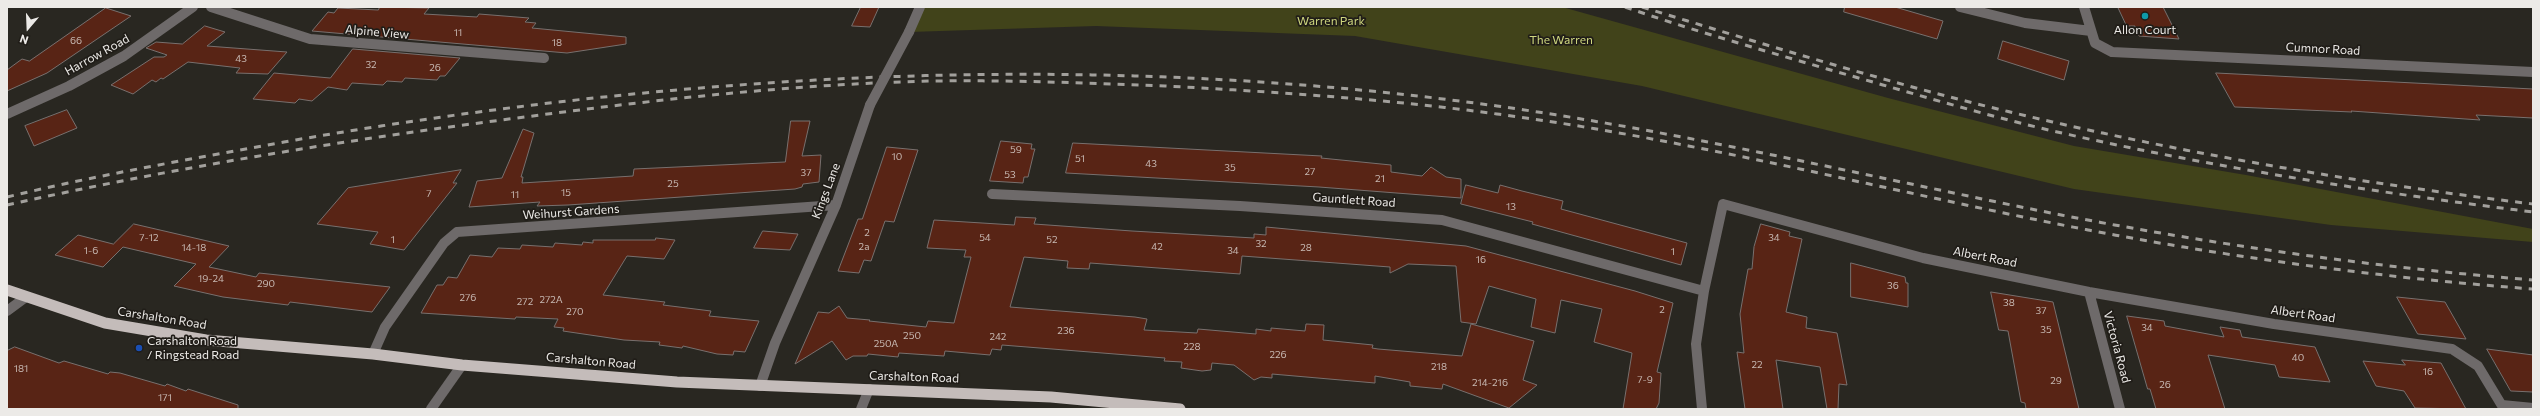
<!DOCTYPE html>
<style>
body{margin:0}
#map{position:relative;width:2540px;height:416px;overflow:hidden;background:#292721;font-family:Commissioner,sans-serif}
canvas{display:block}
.frame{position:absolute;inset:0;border:8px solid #eceae7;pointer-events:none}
.north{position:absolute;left:8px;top:8px;width:40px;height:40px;-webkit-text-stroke:3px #201d18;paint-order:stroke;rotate:199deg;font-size:11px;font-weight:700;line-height:16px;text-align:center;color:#eceae7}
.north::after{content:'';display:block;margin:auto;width:14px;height:18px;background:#eceae7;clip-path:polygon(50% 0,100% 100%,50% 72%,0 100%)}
</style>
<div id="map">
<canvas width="2540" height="416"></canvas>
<div class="frame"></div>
<div class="north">N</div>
</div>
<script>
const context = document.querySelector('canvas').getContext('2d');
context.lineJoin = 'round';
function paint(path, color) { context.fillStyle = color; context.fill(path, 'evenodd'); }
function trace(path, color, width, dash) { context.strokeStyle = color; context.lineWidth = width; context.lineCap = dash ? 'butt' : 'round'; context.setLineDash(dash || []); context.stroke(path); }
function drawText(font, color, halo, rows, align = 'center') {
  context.font = font + ' Commissioner,sans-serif'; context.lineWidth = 3.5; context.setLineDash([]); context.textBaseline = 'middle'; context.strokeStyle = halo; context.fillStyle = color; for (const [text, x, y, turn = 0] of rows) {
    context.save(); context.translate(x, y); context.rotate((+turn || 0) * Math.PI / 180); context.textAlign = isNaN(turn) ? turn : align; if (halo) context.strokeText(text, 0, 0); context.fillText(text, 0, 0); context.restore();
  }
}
paint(new Path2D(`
 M920,7H1562L1888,98L2074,146L2246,175L2533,229V242L2331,225L2074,189L1642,86L1355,36L1096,26L909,32Z`), '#41431a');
const building = new Path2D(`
 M380,7L429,8L424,14L477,17L479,14L529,18L525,22L536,23L532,28L626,37V44L567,53L312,31L328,12L334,13L338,8L378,10Z
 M861,7H879L870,27L852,26Z
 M1845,7H1895L1943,21L1937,39L1844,12Z
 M2118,7H2163L2179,39L2139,36L2135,26H2127Z
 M106,8L131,16L47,73L7,91V70L22,59L29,61Z
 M205,26L225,32L207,46L287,52L268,74L236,73L240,68L188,62L163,79L161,78L156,82L152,80L133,94L111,85L154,57H164L167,55L146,48L156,42L182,44Z
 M2003,41L2069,61L2064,80L1998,59Z
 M353,49L460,58L445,76H440L437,80L405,78L402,82L387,81L383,85L352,83L347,90L328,87L312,101L299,99L295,103L253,99L274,73L330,78Z
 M2216,73L2533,89V118L2476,115L2480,120L2351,111L2352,112L2235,107Z
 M67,110L77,128L34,146L25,126Z
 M791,121H810L802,156L821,155L819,182L803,184L802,187L795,189L752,192L568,205L537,206L540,202L469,207L477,181L502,178L523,129L534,133L521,177H523L522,183L633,176L634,169L785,162Z
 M1001,141L1032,144L1031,149H1035L1034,152L1028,177H1024L1023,183L990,181Z
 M1073,143L1322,156L1321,158L1391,165V172L1422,176L1431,167L1446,177L1461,179V198L1319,187L1066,173Z
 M887,147L918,150L894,222L885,221L871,261L864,260L859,273L838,271L858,219H862Z
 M461,170L453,183H457L404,250L370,244L378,232L317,224L348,188Z
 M1466,185L1498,193L1500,185L1522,191L1563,201L1561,209L1687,243L1681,265L1532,224L1533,222L1461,204Z
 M1016,217L1036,218L1034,224L1132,231L1254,238V234L1266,235V227L1466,246L1635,291L1673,303L1657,372L1661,373L1659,403L1656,409H1623L1632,353L1594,342L1602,309L1561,300L1555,333L1531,327L1536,299L1489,286L1476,324L1461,322L1456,266L1408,264L1390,273V267L1242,256L1240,274L1090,263L1089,269L1067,268L1068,261L1024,257L1010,307L1135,317L1147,319L1144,330L1197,333L1198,329L1256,334V329L1271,331V328L1305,331L1306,324L1324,325L1323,340L1373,345L1372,348L1378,349L1462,356L1471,324L1534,341L1523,380L1537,385L1509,408L1443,384L1442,389L1410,386V382L1375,376V383L1272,374V378L1261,377L1254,380L1234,365L1212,363L1211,370L1202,371L1181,368L1182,362L1164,361L1165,358L1002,345L1001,350L992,349L990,355L945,351L944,356L899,353L898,357L868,354L867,356H853L846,360L832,341L795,364L818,312L829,313L839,306L847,318L870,320L869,321L926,327L928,321L954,323L971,257H964L966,250L927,248L934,220L1014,225Z
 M134,224L229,246L209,267L256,277L259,273L390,287L372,312L290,302L288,305L223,297L174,286L196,264L123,247L103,267L55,255L78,235L113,244Z
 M1761,224L1790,232L1789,236L1802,239L1786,312L1807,317L1806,328L1837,333L1847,385L1839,384L1838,409H1827L1820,367L1776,360L1783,409H1745L1737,352L1744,353L1740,314L1748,269H1752L1754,247Z
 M763,231L798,234L790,250L754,248Z
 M656,238L675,240L664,259L627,256L603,295L665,302L663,305L711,311L709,316L759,321L745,352L734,351L733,355L717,354L683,346L682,348L659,345L660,342L624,340L563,331L564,328L554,327L558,319L516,317L515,319L421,313L437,285H443L448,277L457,278L470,255L492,257L498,248L520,249L522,245L553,247L555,243L582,245L583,242L593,243V240H655Z
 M1851,263L1905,277L1906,283H1908V307L1851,297Z
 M1991,292L2053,302L2079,409H2026L2025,403L2021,402L2008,331L1999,330Z
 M2397,297L2445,302L2466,339L2418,334Z
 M2127,316L2164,321L2165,326L2224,337L2220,327L2240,330L2242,337L2315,347L2330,382L2279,377L2275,365L2208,355L2225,409H2156L2150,389H2148Z
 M15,347L59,363L64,361L108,374L110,372L120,373L165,386L167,384L186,391L188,389L238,405V409H7V351Z
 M2487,349L2533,355V392L2511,391Z
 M2402,360L2441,363L2466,409L2415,408L2404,391L2376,386L2363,361L2405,365Z`);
paint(building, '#582415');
trace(building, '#78706e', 1);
trace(new Path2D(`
 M211,7L310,39L544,58
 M1960,7L2025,23L2091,31
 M2084,7L2095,43L2112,52L2533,72
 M909,32L920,7
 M7,114L69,86L124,56L193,7
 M992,194L1240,206L1442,220L1704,291
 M2089,292L2120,409
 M7,311L26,297
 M373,354L385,327L444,243L457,232L836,205
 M760,386L775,343L836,205L870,105
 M2502,405L2533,408
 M861,409L869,389
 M1702,409L1696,344L1704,291L1723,204L1923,258L2089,292L2274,324L2452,349L2478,366L2504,409`), '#6e6a6a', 10);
trace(new Path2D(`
 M431,409L462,365`), '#6e6a6a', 10);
trace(new Path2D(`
 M7,290L105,323L206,340L373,354L462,365L677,382L1051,397L1180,409`), '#c4bcba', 11);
trace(new Path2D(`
 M1625,7C1691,30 1759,49 1827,69C1902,90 1976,113 2053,131C2211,167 2372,192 2533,212
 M1642,7C1743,38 1844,69 1946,96C2139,146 2335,180 2533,204
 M7,197C98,175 191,159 284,142C684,72 1093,50 1497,106C1683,132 1866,176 2051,213C2210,244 2371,267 2533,280
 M7,205C178,167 351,139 525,117C661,99 797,84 934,81C1011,80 1088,83 1165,86C1276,92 1387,99 1497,114C1696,140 1891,192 2088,230C2235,258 2384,278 2533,289`), '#a2a09c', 3, [7, 7]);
trace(new Path2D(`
 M870,105L909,32`), '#6e6a6a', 10);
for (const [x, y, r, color] of [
 [2145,16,4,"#0f9aa8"],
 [139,348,4,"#1a4fb4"]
]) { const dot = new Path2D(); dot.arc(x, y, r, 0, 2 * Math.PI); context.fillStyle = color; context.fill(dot); trace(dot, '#201d18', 1.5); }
drawText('10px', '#c7b8b2', null, [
 ["11",458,33],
 ["66",76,41],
 ["18",557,43],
 ["43",241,59],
 ["32",371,65],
 ["26",435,68],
 ["59",1016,150],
 ["10",897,157],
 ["51",1080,159],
 ["43",1151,164],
 ["35",1230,168],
 ["27",1310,172],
 ["37",806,173],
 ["53",1010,175],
 ["21",1380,179],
 ["25",673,184],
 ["15",566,193],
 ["7",429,194],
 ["11",515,195],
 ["13",1511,207],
 ["2",867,233],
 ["7-12",149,238],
 ["54",985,238],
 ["34",1774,238],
 ["1",393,240],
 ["52",1052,240],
 ["32",1261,244],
 ["2a",864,247],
 ["42",1157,247],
 ["14-18",194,248],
 ["28",1306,248],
 ["1-6",91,251],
 ["34",1233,251],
 ["1",1673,252],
 ["16",1481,260],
 ["19-24",211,279],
 ["290",266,284],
 ["36",1893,286],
 ["276",468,298],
 ["272A",551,300],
 ["272",525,302],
 ["38",2009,303],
 ["2",1662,310],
 ["37",2041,311],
 ["270",575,312],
 ["34",2147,328],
 ["35",2046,330],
 ["236",1066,331],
 ["250",912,336],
 ["242",998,337],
 ["250A",886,344],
 ["228",1192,347],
 ["226",1278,355],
 ["40",2298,358],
 ["22",1757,365],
 ["218",1439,367],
 ["181",21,369],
 ["16",2428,372],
 ["7-9",1645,380],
 ["29",2056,381],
 ["214-216",1490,383],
 ["26",2165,385],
 ["171",165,398]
]);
drawText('12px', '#cfd77f', '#201d18', [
 ["Warren Park",1331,21],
 ["The Warren",1561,40]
]);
drawText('12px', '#eceae7', '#201d18', [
 ["Allon Court",2145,30],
 ["Carshalton Road",147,341,"left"],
 ["/ Ringstead Road",147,355,"left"]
]);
drawText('12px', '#eceae7', '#201d18', [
 ["Alpine View",377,32,5],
 ["Cumnor Road",2323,49,3],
 ["Harrow Road",97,55,-29],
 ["Kings Lane",826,191,-69],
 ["Gauntlett Road",1354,200,4],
 ["Weihurst Gardens",571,212,-4],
 ["Albert Road",1985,257,11],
 ["Albert Road",2303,314,8],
 ["Carshalton Road",162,318,9],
 ["Victoria Road",2117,347,75],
 ["Carshalton Road",591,361,5],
 ["Carshalton Road",914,377,2]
]);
</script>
